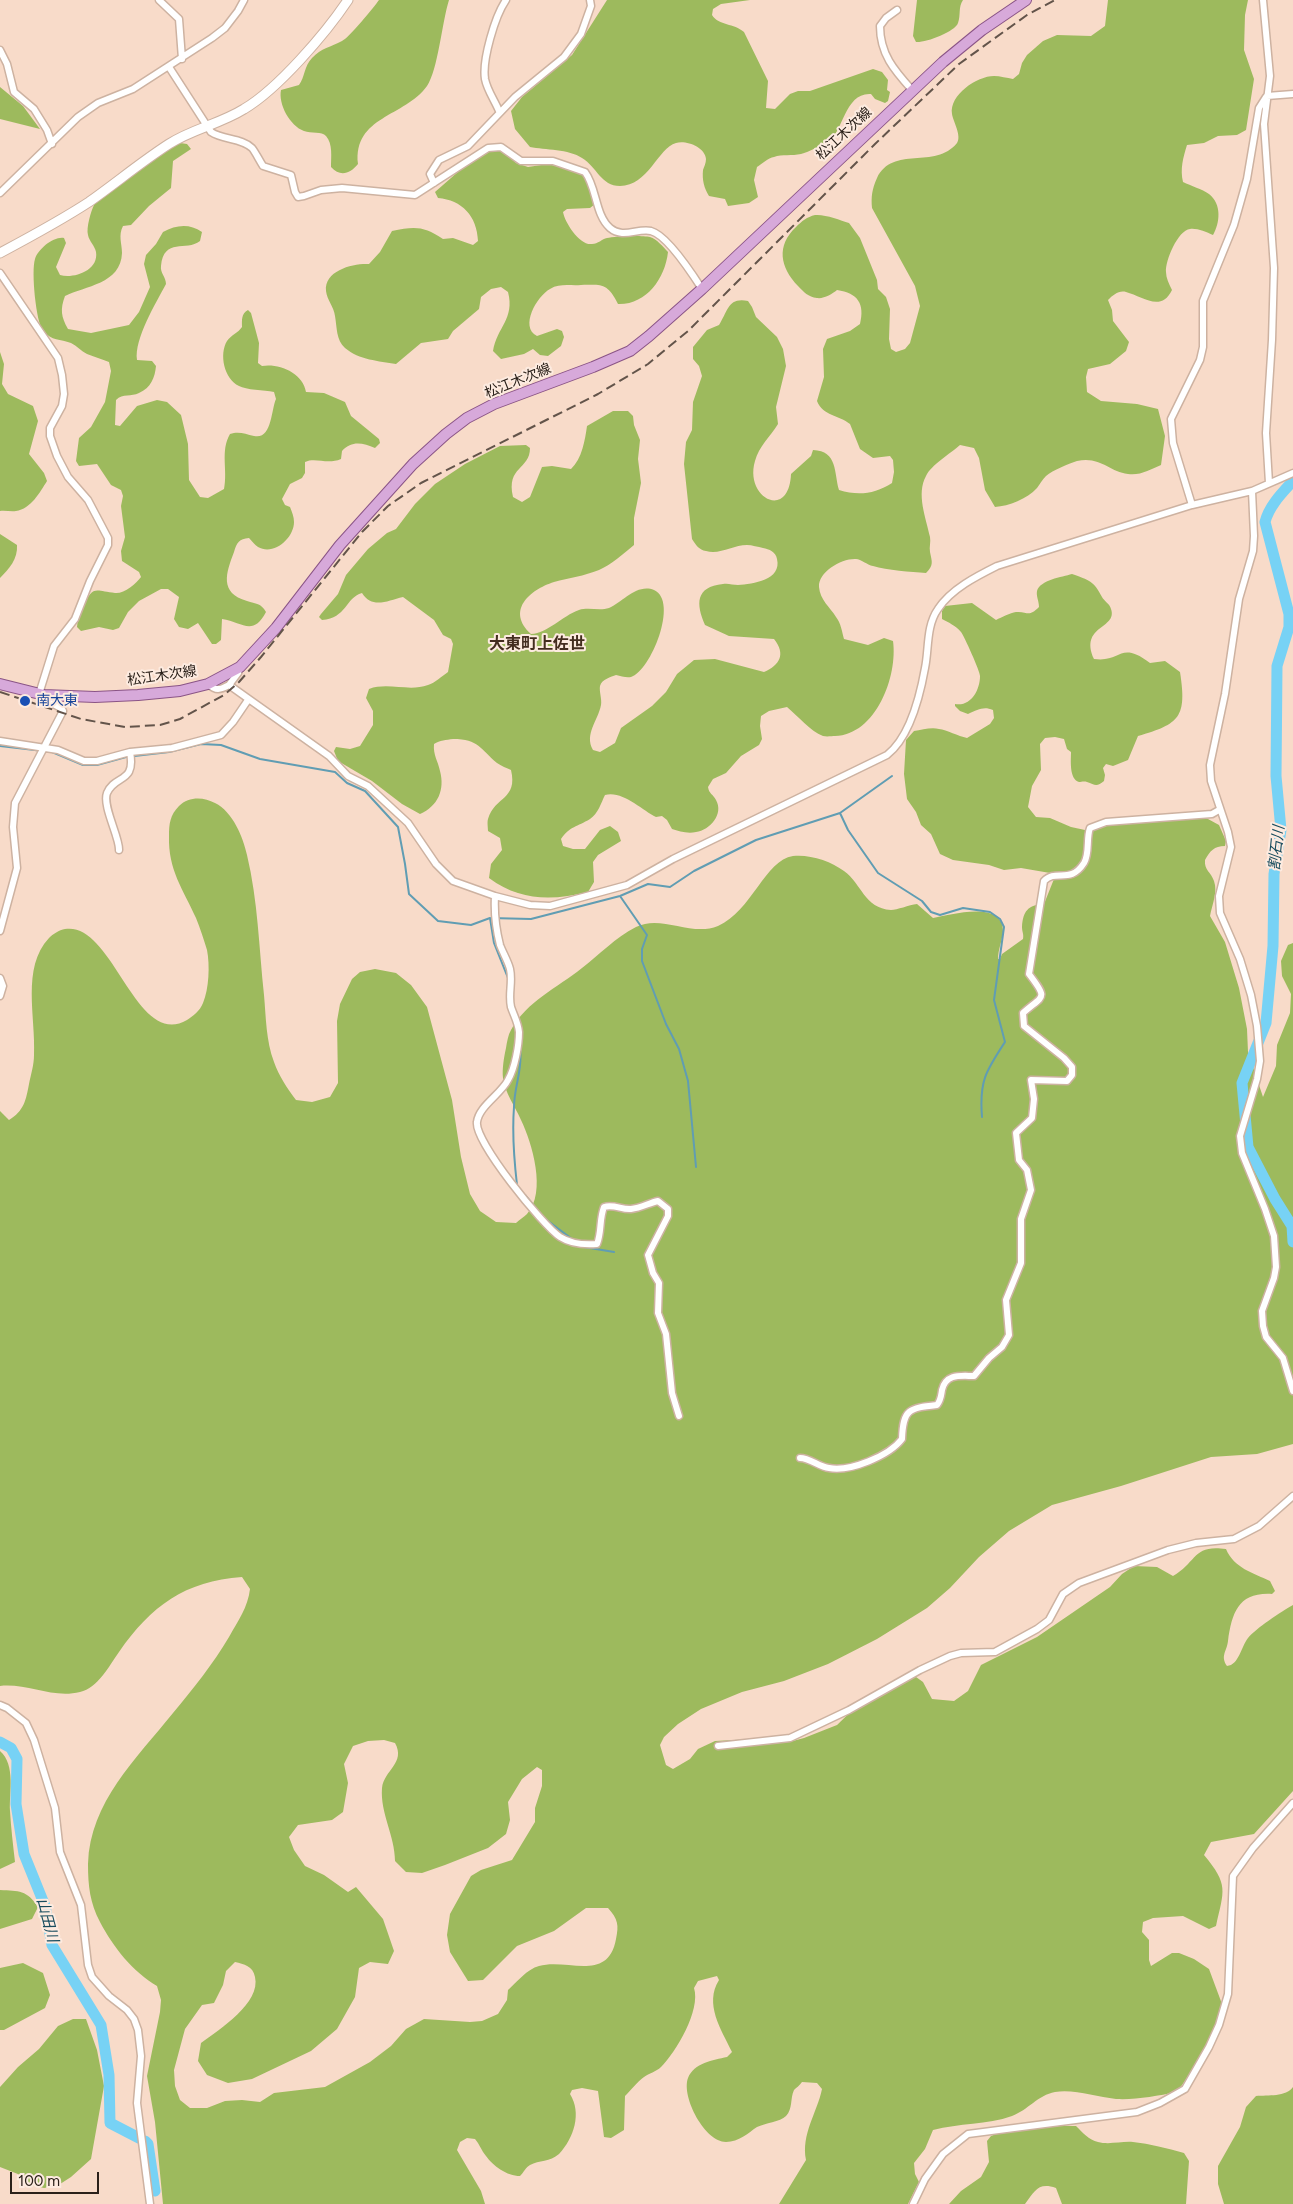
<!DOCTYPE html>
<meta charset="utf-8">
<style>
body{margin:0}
#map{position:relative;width:1293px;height:2204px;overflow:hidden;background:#f8dbc9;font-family:Figtree,sans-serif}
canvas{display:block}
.scale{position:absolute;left:10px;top:2172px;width:89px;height:22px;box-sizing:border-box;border:2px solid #2a2019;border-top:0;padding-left:6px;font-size:15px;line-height:18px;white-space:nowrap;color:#2a2019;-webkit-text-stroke:4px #fdebe0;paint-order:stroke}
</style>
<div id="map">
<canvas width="1293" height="2204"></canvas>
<div class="scale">100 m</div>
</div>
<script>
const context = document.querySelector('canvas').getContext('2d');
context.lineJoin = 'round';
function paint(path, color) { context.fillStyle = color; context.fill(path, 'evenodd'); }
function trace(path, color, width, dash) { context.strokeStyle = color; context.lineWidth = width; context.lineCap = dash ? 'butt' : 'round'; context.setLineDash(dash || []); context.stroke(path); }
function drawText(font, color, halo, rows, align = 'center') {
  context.font = font + ' Figtree,"Noto Sans JP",sans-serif'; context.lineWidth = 4; context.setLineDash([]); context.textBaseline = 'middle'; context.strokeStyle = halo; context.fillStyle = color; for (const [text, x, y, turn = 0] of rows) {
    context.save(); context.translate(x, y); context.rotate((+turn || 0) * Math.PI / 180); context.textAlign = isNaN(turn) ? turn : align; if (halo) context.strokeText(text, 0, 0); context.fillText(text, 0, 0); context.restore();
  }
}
paint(new Path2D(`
 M379,0H449C442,22 438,70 427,86C405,117 353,116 358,164C350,174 340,177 331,167C331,157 333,144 326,136C322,131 311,134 304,131C290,126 278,104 281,90L299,85C305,77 304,66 312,58C321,48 331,47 342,41C349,38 374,7 379,0Z
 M607,0H750L721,4L713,9L712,15C719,26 734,23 744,32L768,81L766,108L775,109L790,94L798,91H810L873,69L882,72L888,80L887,90L890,92L888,101L885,103L875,99L871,94C845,92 843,132 829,141C822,145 809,152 801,154C792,156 782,154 774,157C768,158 762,164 757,167L754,180L758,197L749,203L728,206L725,199L709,196C704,188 702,180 703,170C704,167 706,163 706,159C705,147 686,140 676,143C658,148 648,186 620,186C601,186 597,167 582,158C569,149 545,150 530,147L515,129L511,111L522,97L572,55Z
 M917,0H963C958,7 961,15 958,23C955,32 925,43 916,42L913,36Z
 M1108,0H1248L1245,15L1244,50L1254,79L1246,130L1237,135L1218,136L1204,143L1187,145C1183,158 1180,169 1183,182C1191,186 1202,189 1209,194C1222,204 1220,223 1213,235C1206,232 1197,228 1190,229C1178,230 1165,261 1166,272C1166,278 1169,284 1172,290C1161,313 1142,296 1126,292C1119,290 1113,295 1108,300L1112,310L1113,321L1129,342L1126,351L1110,364L1088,369L1086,377L1087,392L1101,401L1137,404L1158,409L1165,436L1161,465C1151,469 1140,476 1128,474C1109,472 1101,456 1077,461C1068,464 1053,470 1046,476C1042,480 1040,484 1037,488C1027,499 1009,506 995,507L985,490L979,458L974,448L960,445C951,453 931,465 926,476C916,494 926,518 930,537C931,542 929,547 930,552C932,562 934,565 926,573C911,572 887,570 873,566C867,565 861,559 856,559C842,558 818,572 819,587C820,600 830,607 836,617C841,623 842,632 844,639L868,645L884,638L893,641C898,676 876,735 835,736C832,736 827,737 823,736C810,731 798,716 787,707L769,711L761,716L760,726L762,739L759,745L741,756L726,773L713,779L708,787C709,794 713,794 716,800C724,814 710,830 696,832C687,834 679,831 672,829L667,820L662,816L656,817C642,810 622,790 605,795C601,803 598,814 590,819C577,827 570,826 561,839L563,846L573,849H585L600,830L610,826L618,832L621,841L598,855L593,862L594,882L588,892C552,901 520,901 489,878L491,864L502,850L500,838L488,831C488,828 487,822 488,819C495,796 518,800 511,770C507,768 501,766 497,763C480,749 479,739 453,739C446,740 440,740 434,744C433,755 438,761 440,771C445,790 438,806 420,814L402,804L372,781L338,761L334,751L336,747L350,749L360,746L373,725V711L366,698L369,689C388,682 409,692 428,685C435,683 442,676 448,672L453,644L451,639L443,635L434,620L403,597C387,601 372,609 362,593C345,598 347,618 322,620L319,617L321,614L338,594L346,575L368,549L387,533L396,529L415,504L435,484L465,464L500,446L526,445L530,448C530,470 506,466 513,497L522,502L530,497L542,467L552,466L571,469C582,459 585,440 587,426L613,411H628L633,416L634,425L640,440L638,459L641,483L634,518V545C623,554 611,565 599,570C584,576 569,578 554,582C529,590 506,611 531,634C548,633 562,616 579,610C588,607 600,611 609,608C623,602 637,583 654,590C679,601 651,671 631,677C626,678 621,676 616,675C611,677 602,679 600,686C599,691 602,699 601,705C598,721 584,734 593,750L600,752L615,743L621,728L652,706L666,692L677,674L694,660L715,659L764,672C780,665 786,654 774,639L729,636L705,625C696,604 695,587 723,584C728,583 733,585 738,585C753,584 782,580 777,559C776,552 769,549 763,548C758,547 752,545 747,545C733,545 720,555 706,551C699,550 696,545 692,539L684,464L686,442L692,430L693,402L702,376L699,366L693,359V347L707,330L719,325C728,311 728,297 748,301L752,307L756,317L777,337L783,349L786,366L776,407L778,424C770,437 759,446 755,461C744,498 789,521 791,474L811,456L813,450C838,451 834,473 839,490C858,496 875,494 892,483L894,472L893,460L890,456L873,458L860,449L850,424C839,415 823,416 817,401L824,377L823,349L827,339L850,331L860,324C865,304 858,293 837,290C832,294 824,299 817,298C808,297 804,292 798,286C780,267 776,246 796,227C802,221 807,217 815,215C825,214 840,220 849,223L860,238L877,280L878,289L886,297L890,309L889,339L891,349L896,352L905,349L910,343L920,306L915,286L872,208C871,197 872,189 877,178C893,145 935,170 957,143C962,136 953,121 952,114C949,95 977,76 994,76C1000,76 1007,78 1013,79L1019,74L1022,63L1027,55L1043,41L1057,35L1091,36L1105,26Z
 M0,87L23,106L40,129L0,119Z
 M180,143L187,144L191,149L173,161L171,188L149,206L131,225L123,226C118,236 122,243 122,253C121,284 85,286 65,296C60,309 61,317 68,329L91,333L129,325L139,312L150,287L144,264L146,255L156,244L163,232C176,225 189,223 202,232L200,241C186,252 164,237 161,266C160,273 166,277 166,284C156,303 134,339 137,360L152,361L156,366C155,377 151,388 139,393C131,397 123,393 116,400L115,425L120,426L137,406L157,400L167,402L181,415L188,444L189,480L200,497L208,498L224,489C228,470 220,451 230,434C239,431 245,434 254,436C272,440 271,410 276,399L274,392C264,390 246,390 239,386C224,379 219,354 227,341C231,335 238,333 242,327C242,320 241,314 248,310L251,313L259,343L258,363L262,366C279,363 303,373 306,392L324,393L345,402L351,416L379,439L380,443L375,448C363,443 352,440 342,451L341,459C327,465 316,457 305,462V473L302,478L290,484L282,499L285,505L290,507C292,512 294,517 294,522C294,538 274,556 258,547C255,545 252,541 249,538C239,539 237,542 234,552C226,573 219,593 247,601C256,604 261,603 266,612C253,637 242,622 222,619L221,640L216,644H212L198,623L188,629L179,627L174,619L179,597L168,589H161L139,601L128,612L119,628L113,630L99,627L81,631L77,627C77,621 80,615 83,609C92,584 95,591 115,593C124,594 136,584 141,577L139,572L122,561L121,551L125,537L121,506L123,496L121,490L111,485L97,464L79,466L76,461L79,438L91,427L105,402L111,371L109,362C102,359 94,357 87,354C81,351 77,346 71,343C60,339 52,341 43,331C36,322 31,271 35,259C38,249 54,236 64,238L66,243L56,267L60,275C73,279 99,271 96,252C95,246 89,241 88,235C86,228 91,211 94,205C101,191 155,157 170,146Z
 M483,150H497L508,154L516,163L528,167L548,164L578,172L587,179L595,204L590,208L567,209L563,212C565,223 580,246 592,244C598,244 602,239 607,238C614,236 642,235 650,237C657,239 663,247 668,252C665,279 646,305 618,304C607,282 601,285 581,285C570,286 560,283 550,289C537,296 519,327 537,336L557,329L562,331L564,337L561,346L548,356L540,355L533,349L524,354L501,359L493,351C497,327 515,319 508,292L501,287L491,289L481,297L479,309L453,331L448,339L421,343L396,364C379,361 359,360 345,348C336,340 337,327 335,316C334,307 327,300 326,291C324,270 354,263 369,264L380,252L392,231C415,226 424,226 443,239L453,238L473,245L478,241C477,216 462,200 438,198L435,192Z
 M0,352L4,364L2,384L8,394L33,406L38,421L29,454L44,473L47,481C40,492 31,509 16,511C11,512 5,510 0,511Z
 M0,534L17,545C18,559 9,569 0,578Z
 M1072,574C1089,580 1094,581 1102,597C1104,601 1110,604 1111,609C1118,629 1079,625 1094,659C1122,663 1119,640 1150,663L1165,661L1180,672C1187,717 1180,724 1138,736L1128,760L1113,766L1106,764L1103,768L1105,775L1104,781C1097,787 1095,785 1087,782C1084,781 1081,782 1079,782C1069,779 1071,760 1071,752L1067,749L1064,739L1055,737L1045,738L1040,744L1041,770L1032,786L1028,807L1036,817L1050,818L1071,827L1085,830L1109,823L1167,819H1208L1219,825L1226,841L1225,846C1214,846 1210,851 1205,860C1204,870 1211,872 1214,881C1218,892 1212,905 1210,916L1225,942L1239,988L1247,1029L1248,1052L1263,1097L1276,1066L1277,1045L1290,1013L1291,994L1282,976L1281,961L1288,945L1293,943V1444L1257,1454L1211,1457L1121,1486L1052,1505L1009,1531L979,1557L950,1588L927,1608L877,1639L828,1664L784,1681L742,1692L701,1709L678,1724L664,1737L660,1745L666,1765L673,1769L690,1759L698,1749L715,1741L772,1738L789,1742L804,1738L837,1725L866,1697L902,1677H916L923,1682L932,1699L954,1701L968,1691L981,1665L1037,1637L1110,1587L1122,1574L1134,1566L1157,1567L1173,1576C1197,1562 1193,1544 1226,1549C1234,1568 1253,1573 1270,1581L1275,1591L1272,1594C1239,1592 1232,1612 1228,1641C1227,1651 1220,1656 1227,1666C1239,1665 1241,1647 1248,1638C1255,1629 1282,1611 1293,1605V1791L1254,1834L1211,1842L1204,1855C1229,1885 1224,1890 1216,1926L1209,1929L1183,1916L1153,1918L1143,1922L1142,1932L1149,1940V1960L1151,1966L1172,1953H1179L1194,1959L1209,1969L1222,2004L1215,2032L1190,2074L1177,2092C1156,2096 1136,2100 1116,2099C1096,2097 1075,2089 1055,2092C1038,2095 1028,2110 1012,2116C987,2125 959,2123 933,2130L925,2149L914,2163L915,2174L919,2182L908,2204H779L806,2160C801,2134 817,2113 822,2089L817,2083L802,2082C800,2085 796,2088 794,2090C790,2098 793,2109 786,2116C780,2122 765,2123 757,2127C748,2133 739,2142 726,2142C705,2142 681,2097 688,2078C694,2063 713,2060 727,2057L732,2052C721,2029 704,2004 719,1980L717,1976L698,1981L694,1988C701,2010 676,2052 661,2067C656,2072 649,2073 644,2077C637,2082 631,2090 625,2096L624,2130L611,2138L604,2137L598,2091L582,2088L572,2090L570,2094C582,2113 574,2138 559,2154C550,2162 539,2160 530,2165C526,2167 524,2172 520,2176C507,2176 493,2166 486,2156C481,2150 480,2145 475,2139L467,2138L460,2142L457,2150L481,2191L485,2204H163L155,2122L147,2076L160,2012L161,2000L157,1986C133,1972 113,1947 100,1922C90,1903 88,1886 88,1864C90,1802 136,1759 173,1713C193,1689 213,1664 229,1637C238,1621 248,1607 250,1589L242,1577C185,1581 151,1606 119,1652C109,1666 98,1688 80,1692C53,1699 27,1683 0,1686V1111L9,1120C24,1111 26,1100 29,1084C31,1074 34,1065 34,1055C36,1017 21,968 49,938C53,934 59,930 65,929C113,921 136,1050 187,1020C193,1016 200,1011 203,1003C209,989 210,965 207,950C204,940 200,928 196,918C183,889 168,870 169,836C169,824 170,815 179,806C189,796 204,797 215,803C233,812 243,837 247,855C258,901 259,948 264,995C266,1017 266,1041 274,1062C279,1076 287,1088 296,1100L312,1102L330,1097L338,1083L337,1021L340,1004L352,979L360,972L375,969L396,973L411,985L427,1007L452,1100L461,1157L470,1194L480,1211L496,1222L516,1223C519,1220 524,1217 527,1214C547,1192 532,1143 521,1120C515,1106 505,1093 503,1078C502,1069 504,1057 506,1048C507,1042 508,1035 511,1030C527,1001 557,988 582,968C600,954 615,938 636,927C661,914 691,937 718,926C752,911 765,860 793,856C809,854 831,861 844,871C862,884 864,908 891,910C897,910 909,905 917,904L933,918C950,915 1004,899 1003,932C1002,941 998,950 998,959H1000L1002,954L1023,939C1024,934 1022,932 1022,927C1023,911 1028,905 1044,904L1056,874L1021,868L1004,870L989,865L953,860L940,854L931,834L921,825L916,812L907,799L904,774L906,740L914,731C922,730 931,727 939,729C947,730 958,736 967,738L990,724L994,718L993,710C983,706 978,710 968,714L960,711L955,706V704C971,707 980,690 980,676C980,671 964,636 961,632C956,626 948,622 942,619V611L945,606L972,603L996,620C1002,617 1010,613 1016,612C1028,611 1028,618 1039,607C1039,601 1036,596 1037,591C1040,580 1062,577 1072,574ZM384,1740L395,1743C406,1763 384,1770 382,1788C380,1813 395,1836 395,1861L406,1872L422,1873L445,1865L488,1848L506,1834L510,1820L508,1802L522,1779L537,1767L542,1770V1786L535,1808V1822L512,1860L481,1870L471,1876L450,1914L447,1935L450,1952L468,1981L483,1980L517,1946L554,1931L586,1908H608C618,1919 619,1925 616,1939C608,1983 567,1958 539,1966C527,1969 517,1982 508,1990L507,2000L498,2014L482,2021L470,2022L424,2019L406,2029L391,2046L370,2062L325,2087L274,2093L260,2102L242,2100L225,2101L207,2108H190L180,2100L175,2086L174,2070L185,2029L202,2005L214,2003L223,1985L226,1971L235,1962C244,1964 253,1966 255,1977C261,2003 220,2029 201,2043L198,2061L207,2075L228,2083L252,2079L311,2051L337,2029L355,1997L359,1968L370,1962L388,1964L394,1951L383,1919L356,1887L348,1892L324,1875L305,1866L294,1850L289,1837L298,1825L332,1820L343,1812L348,1783L344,1764L353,1746L368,1741Z
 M0,1751C16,1765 9,1793 10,1811C11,1828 13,1845 15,1862L0,1869Z
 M0,1890C19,1891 27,1890 38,1907L32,1919L0,1929Z
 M23,1963L43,1973L50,1995L45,2008L4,2030H0V1968Z
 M73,2019H86L97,2050L104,2086L91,2159L71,2177L57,2186L44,2188L31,2185L23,2176L0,2167V2087L18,2067L39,2049L58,2026Z
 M1293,2087V2204H1224L1218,2184V2166L1240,2127L1246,2107L1256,2096C1268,2095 1286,2097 1293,2087Z
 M1059,2126H1076C1082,2132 1089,2140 1098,2142C1109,2145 1122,2141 1133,2142C1150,2144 1167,2148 1184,2153L1189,2161L1186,2204H1062L1056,2188C1038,2182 1035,2191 1025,2204H949L961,2191L981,2177L989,2162L987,2141L991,2136L1001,2132Z`), '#9dba5d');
trace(new Path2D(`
 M0,746L52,752L83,765H97L126,757L169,752L201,744L221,745L260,759L335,772L347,783L365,791L398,827L405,864L409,894L438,921L471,925L490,918L531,919L620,896L648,884L670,887L694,871L756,840L840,813L892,776
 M840,813L848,830L878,873L922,901L931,912L940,915L963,908L990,912L1000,919L1004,927L994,1000L1005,1042C986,1071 979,1081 982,1117
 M620,896L647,935L642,949V961L666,1024L679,1049L688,1081L696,1167
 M490,918L494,943L508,978
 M517,1185C514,1159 512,1133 514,1107C514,1087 523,1069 520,1049
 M525,1195L544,1218L572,1239
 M584,1247L614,1252`), '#609db3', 2);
trace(new Path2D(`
 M1293,481C1282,493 1269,506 1265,522L1289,614V627L1277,666L1276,776L1281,830L1274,874L1273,946L1266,1023L1242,1083L1248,1147L1275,1199L1292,1226L1293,1242
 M0,1742L11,1748L17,1759L16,1804L24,1854L45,1906L52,1945L101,2025L109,2075L110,2123L139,2138
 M145,2141L148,2144L155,2191`), '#77d2f5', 11);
const street = new Path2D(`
 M159,0L179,19L182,59
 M1263,0L1270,76L1264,124L1274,268L1272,340L1266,433L1269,483
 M897,10L886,18L880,26C880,54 894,70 912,90
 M0,50L7,64L14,92L34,109L47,130L52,144
 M169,67L211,132C223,140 242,138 252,148C256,153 259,160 263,166L291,175L295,192L298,197L304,196L321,190L342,188L415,195L488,148L501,147L521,161H553L585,172C597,188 595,215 610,228C623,239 637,228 651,231C667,235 693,275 702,289
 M1267,96L1293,94
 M499,111C495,101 487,90 485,79C482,60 495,16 506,0
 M434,183L430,174L439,160L468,146L515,97L564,57L581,34L591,6L590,0
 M0,193L78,117L98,103L133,89L212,38L225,28L238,11L244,0
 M0,273L58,358L62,375L64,394L62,406L50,428V436L57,456L68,477L88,500L108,538V545L90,581L75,619L54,646L39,694
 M1252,491L1254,536L1253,551L1239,599L1225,694L1210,765L1211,781L1228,832L1231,847L1219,896L1220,913L1240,959L1251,995L1257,1026L1260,1061L1257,1079L1240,1136L1242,1153L1265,1209L1274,1236L1276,1267L1274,1278L1262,1311L1263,1326L1266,1337L1283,1358L1293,1391
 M1192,505L1173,443L1171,419L1200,360L1203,347V301L1234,225L1247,179L1259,108L1266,97
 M240,667L238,673L229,685L329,756L348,776L368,786L408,823L436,864L453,881L495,896L530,905L550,906L627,885L673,859L887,755C910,737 920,696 925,668C929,649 926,626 938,609C951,589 977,576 997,566L1192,505L1252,491L1293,473
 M208,684C216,691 220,690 229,685
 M0,741L58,750L84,761H97L130,752L172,748L221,735L233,722L248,700
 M119,850C120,838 102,806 107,793C115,774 136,784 130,752
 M495,896C494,913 496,929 500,945C503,953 508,961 510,969C513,982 508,994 511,1007C514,1016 518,1022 519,1032C519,1045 515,1068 508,1080C501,1094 479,1106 477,1122C474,1141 543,1226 560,1237C571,1244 584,1245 597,1244C602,1231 599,1220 604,1207C614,1204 622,1210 631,1209C641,1208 649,1203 658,1201L668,1209V1216L648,1255L653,1273L659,1283L658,1313L666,1334L672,1393L679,1416
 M0,931L17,868L13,827L15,803L63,711L61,708L46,700L44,695
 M0,978L3,986L0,996
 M800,1458C810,1458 819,1467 829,1468C850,1472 889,1456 902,1439C903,1409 909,1408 937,1405C941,1400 941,1396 942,1390C946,1373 961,1376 974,1376L989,1358L1002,1347L1009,1335L1006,1300L1021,1263V1219L1031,1190L1027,1170L1019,1160L1016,1133L1032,1118L1034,1099L1031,1080L1067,1081L1072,1075V1067L1064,1058L1024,1026L1023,1013C1043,995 1049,1000 1029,974L1044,881C1056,868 1070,885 1084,863C1090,853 1086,839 1090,828L1106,822L1212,814L1219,810
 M0,1705L7,1708L26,1723L34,1740L55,1808L60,1852L81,1905L88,1965L92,1977L109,1996L127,2010L134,2019L138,2030L141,2056L137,2103L150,2204
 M718,1746L790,1738L849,1710L920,1670L950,1656L961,1653L995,1652L1037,1629L1049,1620L1063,1594L1079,1583L1168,1550L1196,1543L1234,1539L1259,1526L1293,1496
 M913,2204L925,2179L943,2154L968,2134L1137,2112L1160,2103L1185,2089L1209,2047L1219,2025L1228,1994L1233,1876L1253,1848L1293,1803`);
const secondary = new Path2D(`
 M0,253C30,237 60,221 89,202C116,183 141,162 169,144C192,129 220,124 244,109C278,89 326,33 348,0`);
const primary = new Path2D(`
 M0,684L44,695L95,697L138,695L180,691L208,684L240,667L276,628L340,545L413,464L446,434L467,418L494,404L593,367L630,351L649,336L702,289L943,62L982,30L1026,0`);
trace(street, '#cdb2a1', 9);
trace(secondary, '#cdb2a1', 11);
trace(primary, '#8a5486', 12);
trace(street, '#fff', 6);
trace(secondary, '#fff', 9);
trace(primary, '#d7a9da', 10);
trace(new Path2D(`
 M0,692L81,719L125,727L160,725L180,719L224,695L239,682L261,657L362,532L388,506L421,483L598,394L648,364L688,331L875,144L959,64L1027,15L1055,0`), '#63544a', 2, [10, 5]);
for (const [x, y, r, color] of [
 [25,701,6,"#1a4fb4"]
]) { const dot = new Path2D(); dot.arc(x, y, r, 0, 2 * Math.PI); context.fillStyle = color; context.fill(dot); trace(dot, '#fdebe0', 2); }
drawText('14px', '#2a2019', '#fdebe0', [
 ["松江木次線",844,134,-43],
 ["松江木次線",518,381,-22],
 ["松江木次線",162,676,-8]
]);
drawText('14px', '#164399', '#fdebe0', [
 ["南大東",36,701]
], 'left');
drawText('italic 15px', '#184c5e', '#fdebe0', [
 ["割石川",1277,848,-84],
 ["山田川",47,1920,75]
]);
drawText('bold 16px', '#432d1f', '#fdebe0', [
 ["大東町上佐世",537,644]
]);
</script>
